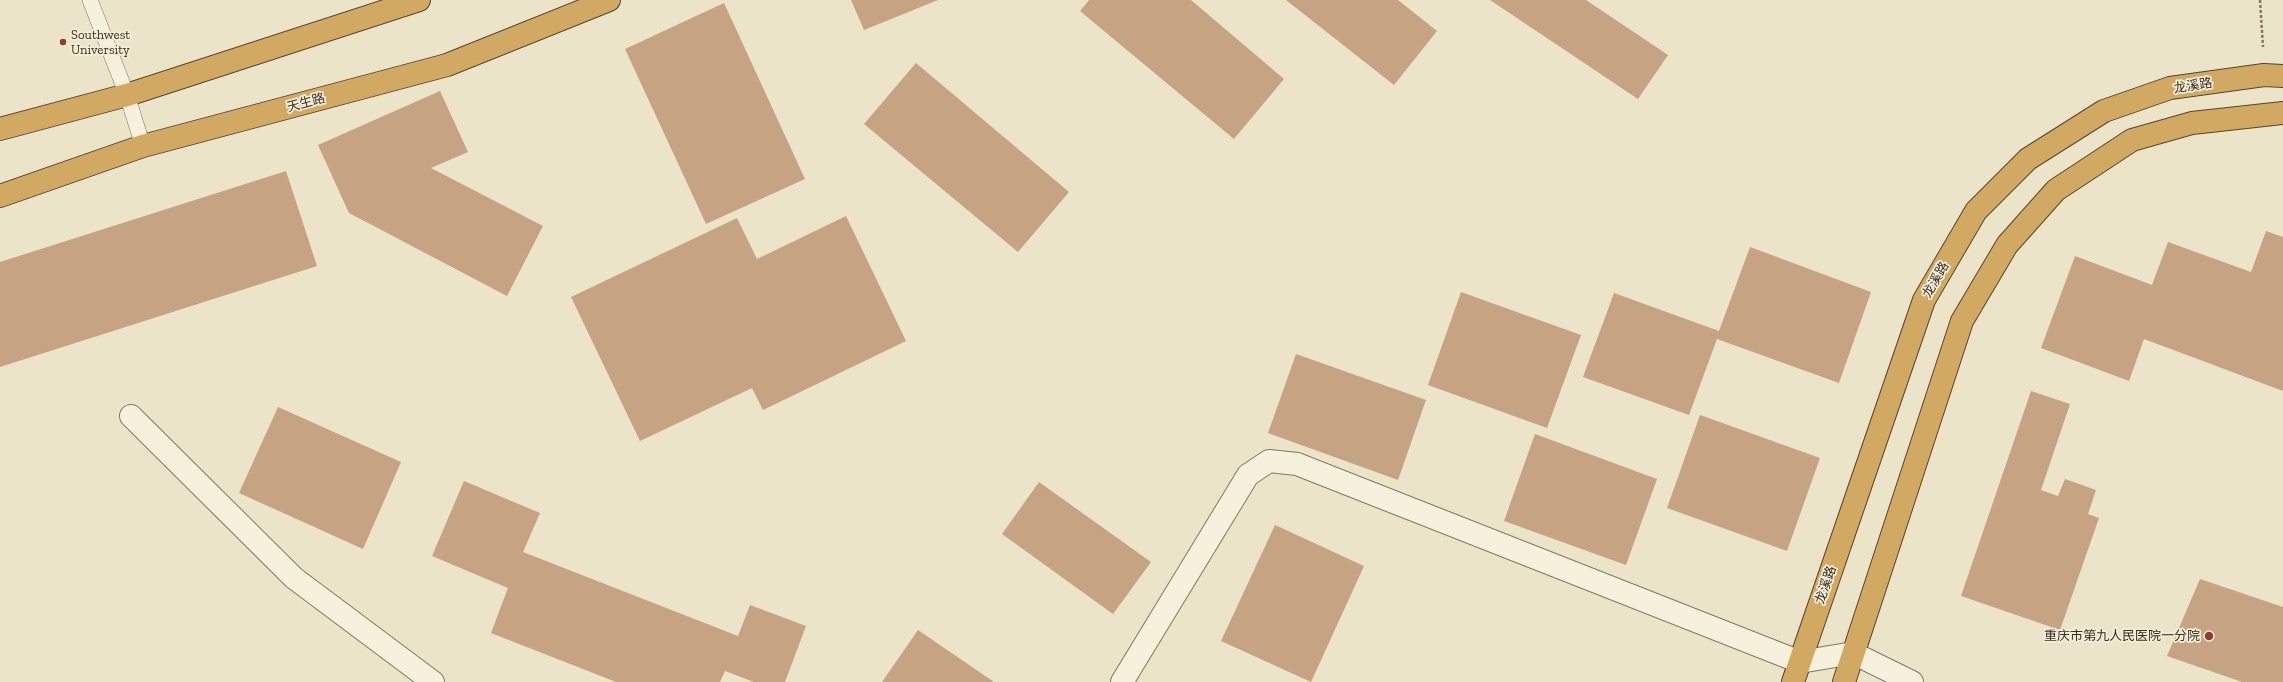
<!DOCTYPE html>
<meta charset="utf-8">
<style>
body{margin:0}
canvas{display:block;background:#ebe4c9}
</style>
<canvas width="2283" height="682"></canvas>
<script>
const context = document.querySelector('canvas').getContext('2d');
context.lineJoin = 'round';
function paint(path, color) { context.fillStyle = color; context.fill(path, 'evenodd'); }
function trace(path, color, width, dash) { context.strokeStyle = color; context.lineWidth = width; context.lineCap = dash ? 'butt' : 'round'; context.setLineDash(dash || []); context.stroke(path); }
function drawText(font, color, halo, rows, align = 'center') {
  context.font = font + ' "Zilla Slab","Noto Sans SC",serif'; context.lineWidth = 3.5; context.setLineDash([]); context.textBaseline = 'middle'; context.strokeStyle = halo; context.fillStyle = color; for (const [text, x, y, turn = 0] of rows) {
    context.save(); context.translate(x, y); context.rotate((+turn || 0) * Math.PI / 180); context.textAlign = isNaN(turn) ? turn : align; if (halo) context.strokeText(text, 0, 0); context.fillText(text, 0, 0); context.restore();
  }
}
paint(new Path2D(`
 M851,0H938L864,30Z
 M1089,0H1191L1284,79L1234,139L1080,11Z
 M1286,0H1398L1437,31L1394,85Z
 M1490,0H1586L1668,55L1638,99Z
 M724,3L805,179L706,224L625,49Z
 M916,63L1069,192L1018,252L864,124Z
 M440,91L468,152L431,168L543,226L507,296L349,213L318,145Z
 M286,171L317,266L0,367V262Z
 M846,216L906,341L763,410L752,388L640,441L571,297L737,218L757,259Z
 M2266,231L2283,237V391L2144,339L2129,381L2041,348L2075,256L2152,285L2168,242L2251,272Z
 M1750,247L1871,292L1839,383L1717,339L1689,415L1583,377L1614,293L1719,331Z
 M1461,292L1581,335L1547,428L1428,385Z
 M1296,354L1426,400L1398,480L1268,433Z
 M2031,391L2070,404L2041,490L2058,496L2065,479L2096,490L2088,514L2099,518L2060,630L1961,596Z
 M278,407L401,462L363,549L239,493Z
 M1700,415L1820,458L1787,551L1667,508Z
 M1535,434L1657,479L1626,565L1504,521Z
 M464,481L540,513L523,552L738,636L750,605L806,626L785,682H754L725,671L720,682H616L491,633L508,588L432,556Z
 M1039,482L1151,562L1113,614L1002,534Z
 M1275,525L1364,566L1311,682L1221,641Z
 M2200,579L2283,607V682H2242L2167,656Z
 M918,630L994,682H882Z`), '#c6a382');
const lane = new Path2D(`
 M90,0L127,95L143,146`);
const street = new Path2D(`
 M131,416L294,578L433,682
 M1122,682L1248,475L1269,461L1297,464L1800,662L1853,653L1912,682`);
const highway = new Path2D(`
 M0,129L127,95L419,0
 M0,196L143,146L447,65L609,0
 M1793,682L1924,300L1976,211L2028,159L2104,111L2170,88L2264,75L2283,76
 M1844,682L1962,321L2007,245L2056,190L2132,140L2192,123L2283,113`);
trace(lane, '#86775f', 16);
trace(street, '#86775f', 24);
trace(highway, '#554533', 24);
trace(new Path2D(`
 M2260,0L2263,47`), '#86775f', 2.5, [3, 2]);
trace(lane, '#f6f1dc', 15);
trace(street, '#f6f1dc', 22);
trace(highway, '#d2a962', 22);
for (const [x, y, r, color] of [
 [63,42,4,"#903a34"],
 [2209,636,5,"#903a34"]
]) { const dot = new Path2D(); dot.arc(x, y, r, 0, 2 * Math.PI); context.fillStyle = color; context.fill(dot); trace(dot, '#f3edd8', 1.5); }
drawText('13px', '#382e21', '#f3edd8', [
 ["Southwest",71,35],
 ["University",71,50],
 ["重庆市第九人民医院一分院",2200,636,"right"]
], 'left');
drawText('13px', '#382e21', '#f3edd8', [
 ["龙溪路",2193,86,-9],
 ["天生路",306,103,-15],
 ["龙溪路",1936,280,-60],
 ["龙溪路",1826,585,-71]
]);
</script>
